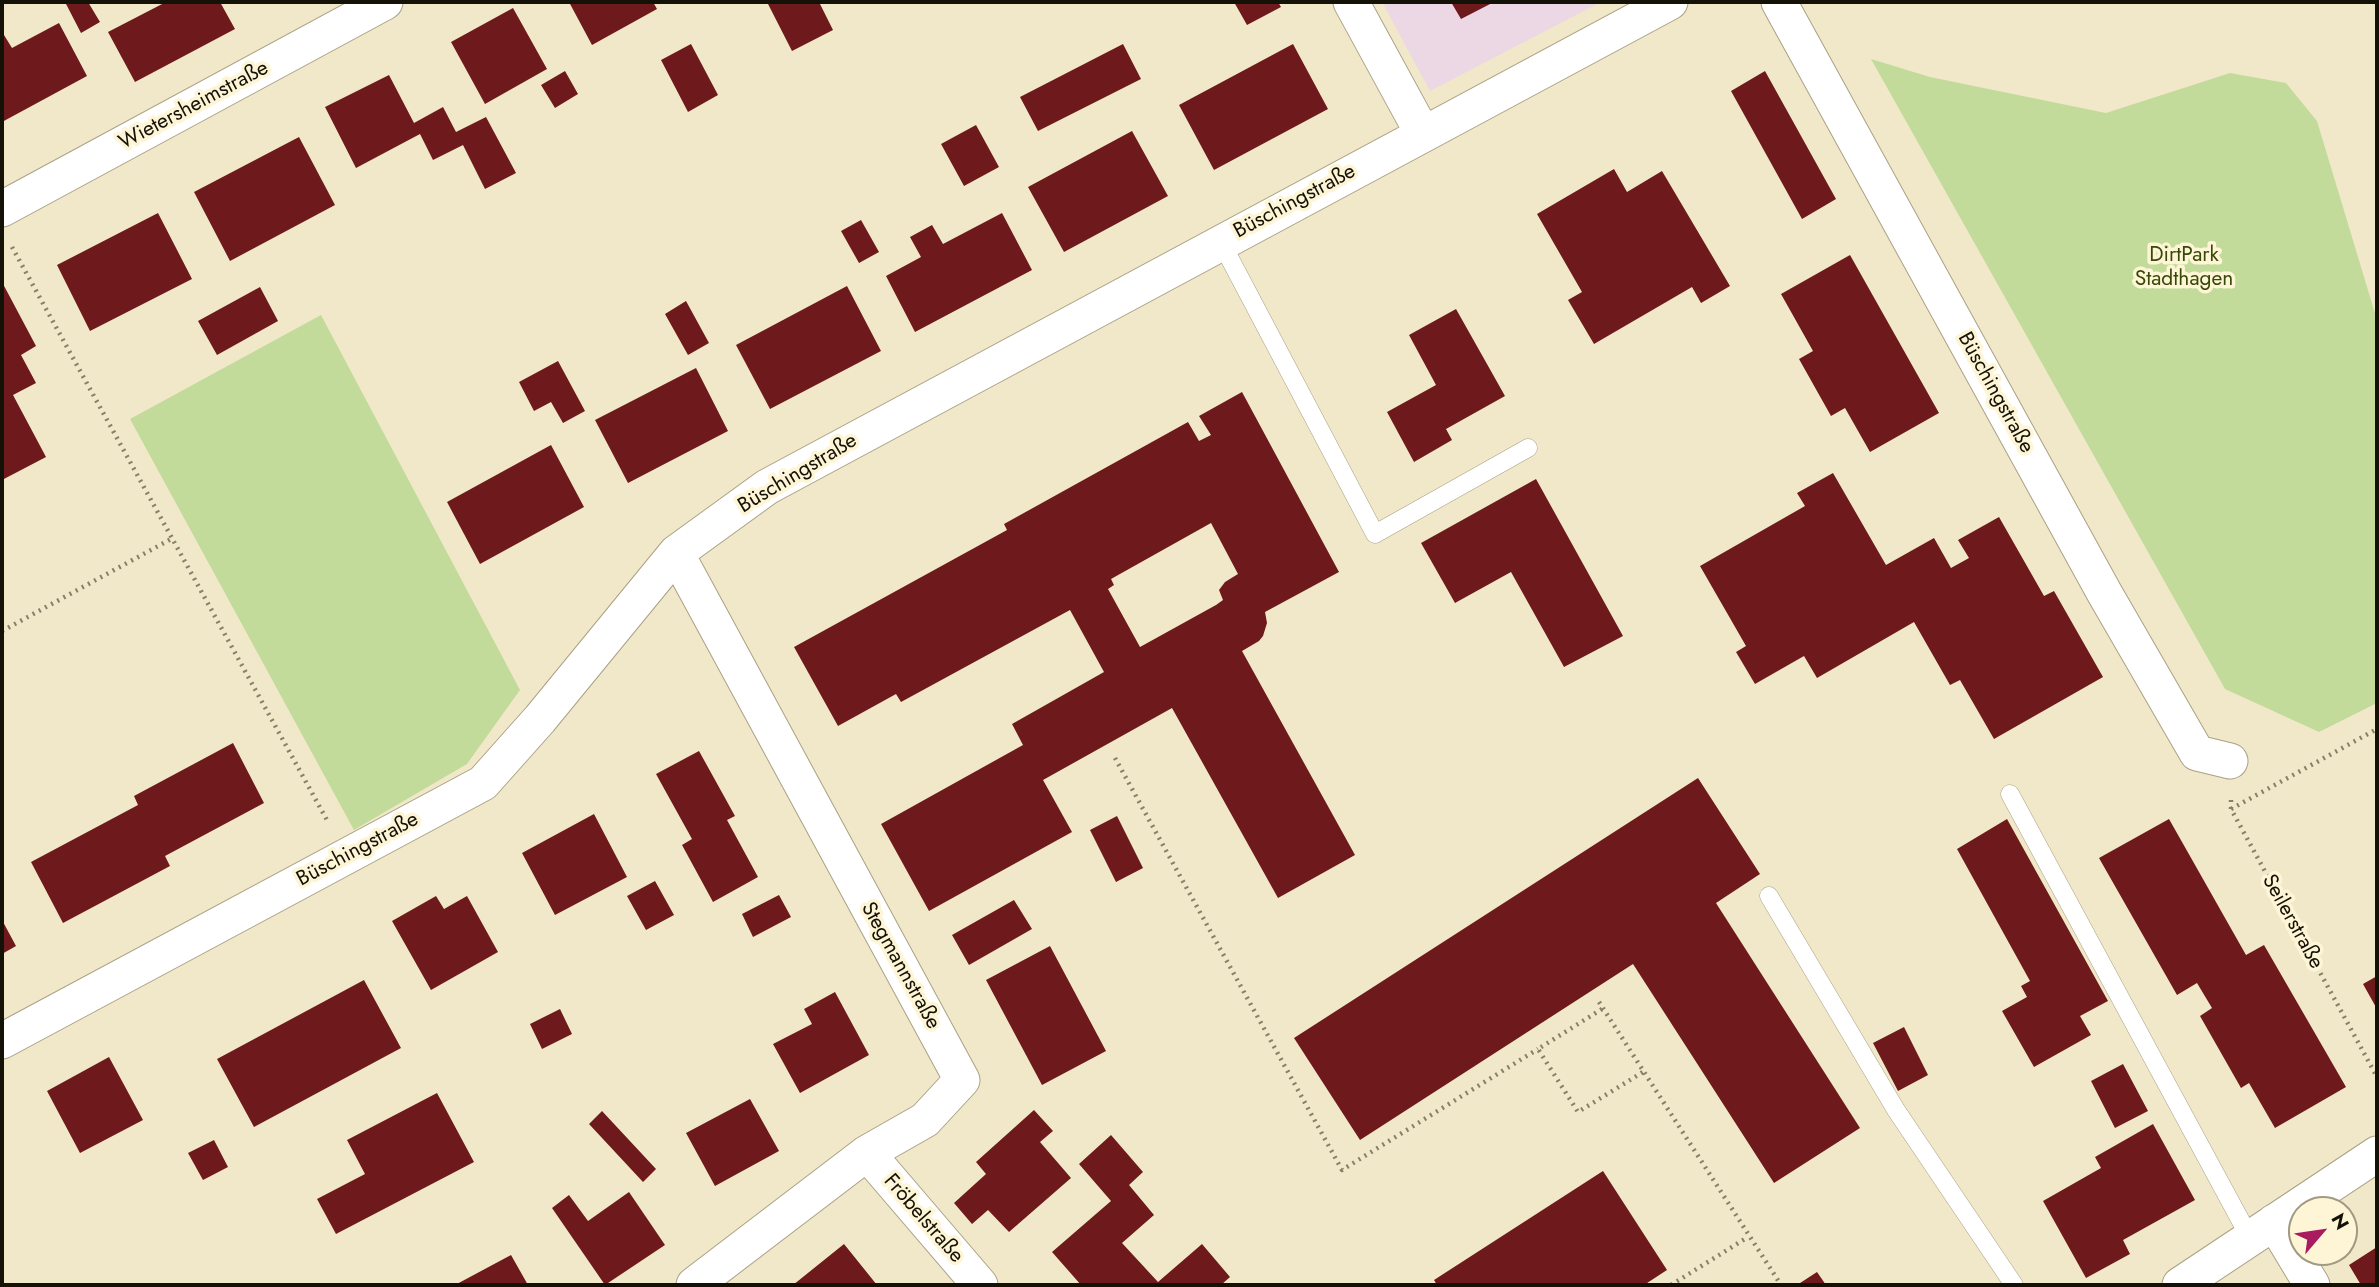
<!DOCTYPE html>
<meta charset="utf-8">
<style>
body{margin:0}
#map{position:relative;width:2379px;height:1287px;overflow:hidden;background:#f1e8c9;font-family:Jost,sans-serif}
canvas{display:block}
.frame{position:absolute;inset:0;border:4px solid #141106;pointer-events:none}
.north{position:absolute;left:2288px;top:1196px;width:70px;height:70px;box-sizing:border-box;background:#fef5d6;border:2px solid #a09a83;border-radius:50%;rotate:61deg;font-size:19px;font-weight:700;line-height:28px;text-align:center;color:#141106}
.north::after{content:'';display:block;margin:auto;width:24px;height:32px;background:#a81c5f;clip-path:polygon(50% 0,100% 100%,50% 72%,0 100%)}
</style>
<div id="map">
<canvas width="2379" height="1287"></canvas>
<div class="frame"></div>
<div class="north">N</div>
</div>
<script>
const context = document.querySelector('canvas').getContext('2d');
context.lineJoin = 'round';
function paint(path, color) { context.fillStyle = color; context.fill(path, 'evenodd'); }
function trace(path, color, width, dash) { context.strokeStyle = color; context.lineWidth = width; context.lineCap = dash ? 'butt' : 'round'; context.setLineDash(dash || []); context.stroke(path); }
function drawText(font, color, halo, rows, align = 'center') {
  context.font = font + ' Jost,sans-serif'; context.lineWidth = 7; context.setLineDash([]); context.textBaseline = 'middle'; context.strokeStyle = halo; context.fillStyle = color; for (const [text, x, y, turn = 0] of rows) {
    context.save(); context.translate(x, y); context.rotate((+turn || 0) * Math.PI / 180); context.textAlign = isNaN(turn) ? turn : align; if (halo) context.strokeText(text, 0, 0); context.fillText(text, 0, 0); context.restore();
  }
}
paint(new Path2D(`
 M1382,2H1601L1430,91Z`), '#ecd7e5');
paint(new Path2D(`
 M1871,59L1930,77L2106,113L2230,73L2286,83L2317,121L2377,320V703L2319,732L2225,689Z
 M321,315L520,690L467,764L354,830L130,419Z`), '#c3db9a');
paint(new Path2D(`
 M65,2H88L100,22L81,33Z
 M166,2H220L235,29L135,82L108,32Z
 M569,2H653L657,9L592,45Z
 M767,2H819L833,30L792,51Z
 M1234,2H1278L1281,7L1247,25Z
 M1451,2H1494L1461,19Z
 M513,8L547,69L485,104L451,42Z
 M59,23L87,76L2,122V36L4,35L12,48Z
 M691,44L718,95L688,112L661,60Z
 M1123,44L1141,79L1038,131L1020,97Z
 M1293,44L1328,109L1214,170L1179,105Z
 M565,71L578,94L555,108L541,85Z
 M1765,71L1836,199L1802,219L1731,91Z
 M389,75L414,123L443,107L456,132L486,117L516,173L485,189L463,145L433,160L420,134L356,168L325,107Z
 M976,125L999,167L964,186L941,144Z
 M1132,131L1168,196L1064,252L1028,187Z
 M299,137L335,205L230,261L194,192Z
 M1614,169L1627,192L1662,171L1730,286L1701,303L1692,287L1594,344L1568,300L1582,292L1537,214Z
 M158,213L192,279L90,331L57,265Z
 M1002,213L1032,270L915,332L886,276L921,257L910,237L932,225L943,244Z
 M861,220L879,252L859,263L841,231Z
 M1850,255L1939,413L1870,452L1845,408L1831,416L1799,359L1813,351L1781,294Z
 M2,282L36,346L21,355L36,383L13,395L46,457L2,480Z
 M847,286L881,351L770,409L736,345Z
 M260,287L278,321L217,355L198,321Z
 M686,301L709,343L688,355L665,314Z
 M1456,309L1505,396L1446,429L1452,440L1414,462L1387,412L1436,385L1409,335Z
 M558,361L585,411L563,423L551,402L534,411L519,382Z
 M696,368L728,431L628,483L595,420Z
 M1242,392L1339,572L1265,612L1267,623L1263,636L1259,641L1242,651L1355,855L1278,898L1172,708L1043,780L1072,832L929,911L881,824L1023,745L1012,724L1104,672L1070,610L901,702L896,694L838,726L794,647L1007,530L1004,524L1188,422L1199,441L1211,435L1199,416ZM1211,523L1238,574L1225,582L1219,590L1223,600L1216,605L1140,647L1108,589L1114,585L1111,579Z
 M551,445L584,507L480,564L447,502Z
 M1833,473L1886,565L1934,538L1951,568L1969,558L1958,540L1999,517L2044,596L2054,591L2103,677L1994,739L1960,680L1950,685L1914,622L1817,678L1804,656L1755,684L1736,652L1746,646L1700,566L1805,506L1797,493Z
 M1536,479L1623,636L1564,667L1511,572L1455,603L1421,543Z
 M233,743L264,803L165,856L170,866L63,923L31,862L138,805L134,796Z
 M699,751L735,816L727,820L758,877L713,902L682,845L692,839L656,774Z
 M1698,778L1760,874L1716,903L1860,1128L1774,1183L1633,964L1360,1140L1294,1038Z
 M594,814L627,877L555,915L522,853Z
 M1117,816L1143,868L1116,882L1090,830Z
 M2007,819L2108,1001L2080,1016L2091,1035L2034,1067L2002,1011L2027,997L2021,986L2030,981L1957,849Z
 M2169,819L2246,955L2264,945L2346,1087L2275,1128L2249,1083L2241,1088L2200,1016L2212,1008L2197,983L2177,995L2099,858Z
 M655,881L674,915L646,930L627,896Z
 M779,895L791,917L753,937L742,914Z
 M436,896L444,909L467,896L498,952L431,990L392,921Z
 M1014,900L1032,929L969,965L952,935Z
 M2,920L16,946L2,954Z
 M1050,946L1106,1051L1042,1085L986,980Z
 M2377,976V1009L2363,984Z
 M364,980L401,1048L254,1127L217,1059Z
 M835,992L869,1055L800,1093L773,1044L812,1024L804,1009Z
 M560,1009L572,1034L542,1049L530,1024Z
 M1904,1027L1928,1075L1898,1091L1873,1043Z
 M109,1057L143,1120L80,1153L47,1091Z
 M2123,1064L2148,1111L2115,1128L2091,1081Z
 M437,1093L474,1162L336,1234L317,1199L365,1174L347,1140Z
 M750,1099L779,1151L715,1186L686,1133Z
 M1034,1110L1053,1131L1040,1142L1071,1178L1009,1232L988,1210L972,1224L954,1203L986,1174L976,1162Z
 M602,1111L656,1169L643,1182L589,1124Z
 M2153,1124L2195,1200L2123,1240L2130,1254L2086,1278L2043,1201L2101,1168L2095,1157Z
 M1111,1135L1143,1172L1129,1185L1154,1215L1122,1243L1158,1282L1202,1244L1230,1277L1221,1285H1081L1052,1252L1111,1201L1079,1164Z
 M214,1140L228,1167L203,1180L188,1153Z
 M1603,1171L1667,1270L1644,1285H1437L1434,1280Z
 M629,1192L665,1245L605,1285L552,1208L569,1195L588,1221Z
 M844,1244L877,1285H793Z
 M2377,1247V1285H2361L2349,1265Z
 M511,1255L528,1285H455Z
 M1817,1272L1826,1285H1797Z`), '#6e191c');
const lane = new Path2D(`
 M1221,242L1375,534L1528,448
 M2010,794L2250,1238
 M1769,896L1896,1110L2014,1285`);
const street = new Path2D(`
 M1351,2L1423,134
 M1779,2L2105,594L2197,753L2230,761
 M2,209L385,2
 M676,553L962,1080L925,1120L867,1153L694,1285
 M2,1041L483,783L540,719L676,553L767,487L1670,2
 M867,1153L980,1285
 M2274,1222L2312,1285
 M2180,1285L2377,1154`);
trace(lane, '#aaa185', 19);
trace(street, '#aaa185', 37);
trace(new Path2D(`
 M12,247L328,822
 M2,631L173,538
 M1115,758L1342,1170L1538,1049
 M2231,800V809L2377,1077
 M2231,809L2377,729
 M1599,1002L1781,1285
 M1602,1009L1538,1049L1578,1112L1643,1072
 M1671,1285L1748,1237`), '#86806a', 4.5, [2, 5]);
trace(lane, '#fff', 18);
trace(street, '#fff', 35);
drawText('21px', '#141106', '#fef5d6', [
 ["Wietersheimstraße",194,106,-28],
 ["Büschingstraße",1295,202,-28],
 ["Büschingstraße",1995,393,61],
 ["Büschingstraße",798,474,-31],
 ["Büschingstraße",358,850,-28],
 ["Seilerstraße",2292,922,61],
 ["Stegmannstraße",900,966,61],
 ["Fröbelstraße",923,1219,49]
]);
drawText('21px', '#374908', '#fef5d6', [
 ["DirtPark",2184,256],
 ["Stadthagen",2184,280]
]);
</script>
